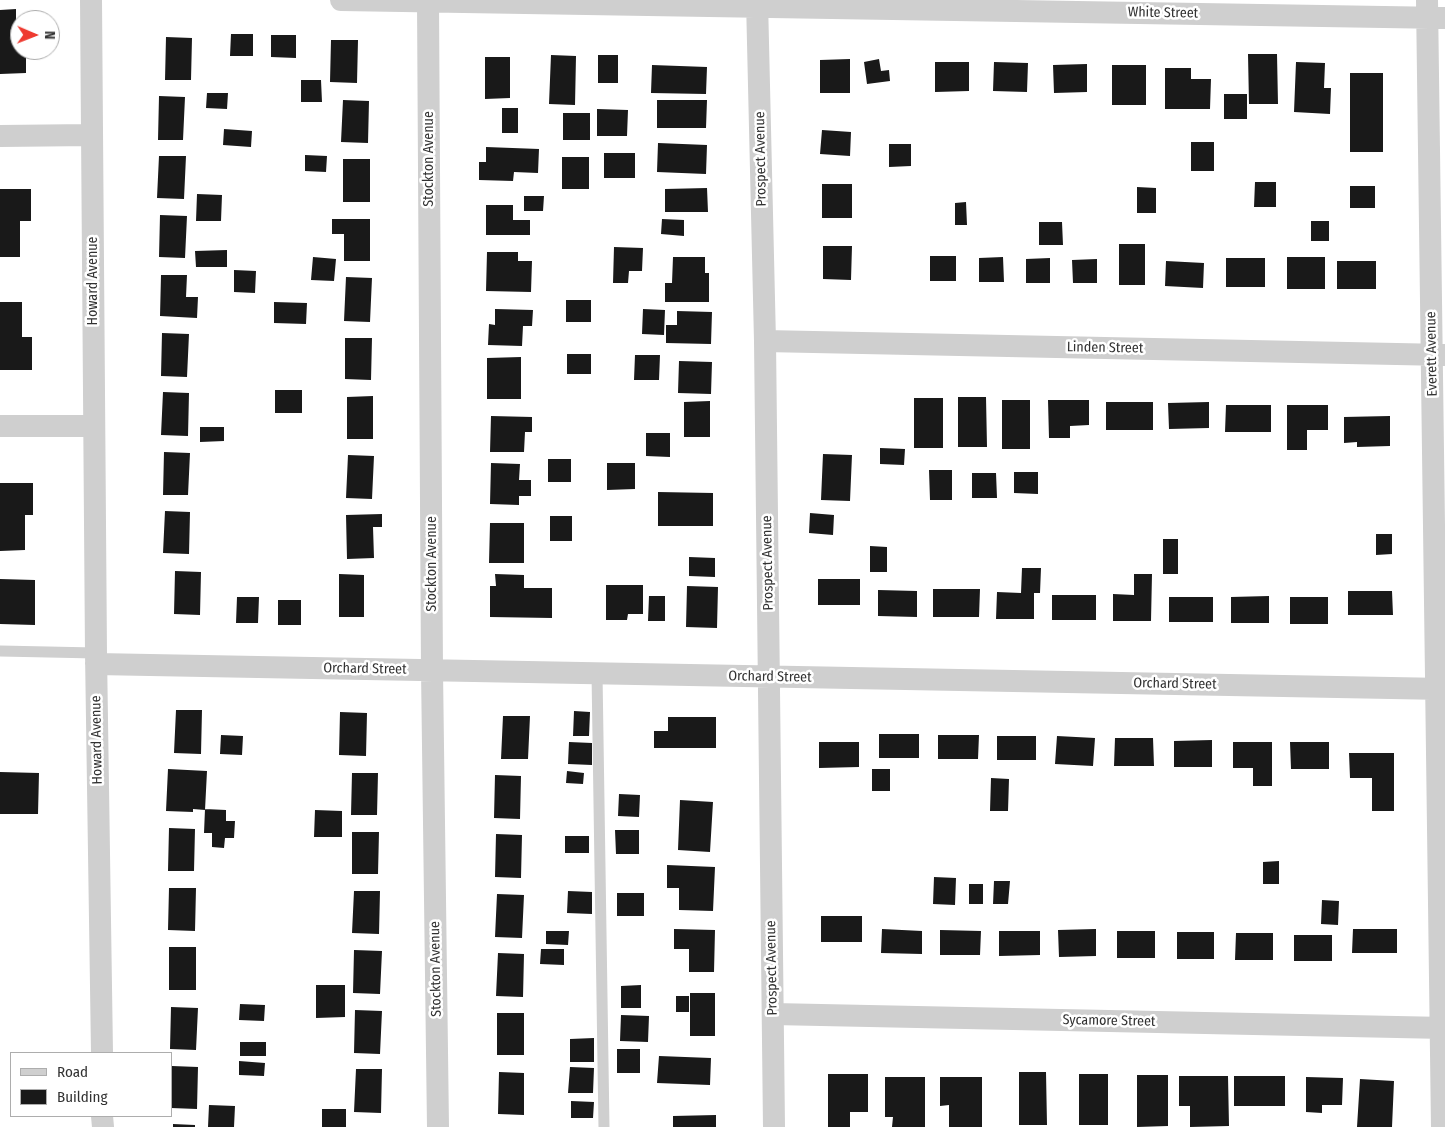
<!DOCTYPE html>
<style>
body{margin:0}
#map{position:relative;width:1445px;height:1127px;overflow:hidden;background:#fff;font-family:"Fira Sans Condensed",sans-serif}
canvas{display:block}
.legend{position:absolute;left:10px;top:1052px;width:162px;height:65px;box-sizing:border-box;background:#fff;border:1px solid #adadad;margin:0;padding:6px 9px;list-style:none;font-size:15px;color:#323232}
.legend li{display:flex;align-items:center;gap:10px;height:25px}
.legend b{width:25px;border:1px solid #adadad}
.north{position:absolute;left:10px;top:10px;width:50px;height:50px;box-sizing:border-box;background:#fff;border:1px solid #adadad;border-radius:50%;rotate:91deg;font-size:14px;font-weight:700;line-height:20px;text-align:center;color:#323232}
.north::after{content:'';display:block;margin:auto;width:18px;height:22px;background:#ee3a30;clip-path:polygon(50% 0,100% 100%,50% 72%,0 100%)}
</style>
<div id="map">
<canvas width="1445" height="1127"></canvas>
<ul class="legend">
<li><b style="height:6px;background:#cfcfcf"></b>Road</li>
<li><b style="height:14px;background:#191919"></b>Building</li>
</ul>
<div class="north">N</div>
</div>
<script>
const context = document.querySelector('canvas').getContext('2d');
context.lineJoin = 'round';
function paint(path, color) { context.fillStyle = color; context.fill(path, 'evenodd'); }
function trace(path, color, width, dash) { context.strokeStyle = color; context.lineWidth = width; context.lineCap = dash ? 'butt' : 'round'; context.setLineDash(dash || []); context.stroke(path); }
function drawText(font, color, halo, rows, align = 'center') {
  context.font = font + ' "Fira Sans Condensed",sans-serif'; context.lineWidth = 5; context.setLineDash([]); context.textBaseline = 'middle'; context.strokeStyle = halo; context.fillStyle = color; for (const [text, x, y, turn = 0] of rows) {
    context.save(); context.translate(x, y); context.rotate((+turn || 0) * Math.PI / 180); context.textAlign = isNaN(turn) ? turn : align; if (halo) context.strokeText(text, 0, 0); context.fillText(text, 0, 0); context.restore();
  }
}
paint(new Path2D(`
 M16,9V45H20V50H26V73L0,74V10Z
 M231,34H253V56H230Z
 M271,35H296V58L271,57Z
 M166,37L192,38L191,80H165Z
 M331,40H358L357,83L330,82Z
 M1248,54H1277L1278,104H1249Z
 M551,55L576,56L575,105L549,104Z
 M598,55H618V83H598Z
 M485,57H510V98L485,99Z
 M850,59V93H820V60Z
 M879,59L881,71L889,70L890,81L867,84L864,62Z
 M935,62H969V91L935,92Z
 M994,62L1028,63L1027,92L993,91Z
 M1296,62L1325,63L1324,88H1331L1330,114L1294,112Z
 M1087,64V92L1054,93L1053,65Z
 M652,65L707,67L706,94L651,93Z
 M1112,65H1146V105H1112Z
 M1165,68H1191V79H1211L1210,109H1165Z
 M1350,73H1383V152H1350Z
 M301,80H321L322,102H301Z
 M207,93H228L227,109L206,108Z
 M1224,94H1247V119H1224Z
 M159,96L185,97L183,140H158Z
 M343,100L369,101L368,143L341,142Z
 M657,100H707L706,128H657Z
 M502,108H518V133H502Z
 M597,109L628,110L627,136H597Z
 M563,113H590V140H563Z
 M224,129L252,131L251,147L223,145Z
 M822,130L851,132L850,156L820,154Z
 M1191,142H1214V171H1191Z
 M658,143L707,145L706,174L657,172Z
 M889,144H911V166L889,167Z
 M486,147L539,149L538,173L514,172L513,181L479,180V162H486Z
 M604,153H635V178H604Z
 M305,155L327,156L326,172L305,171Z
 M159,156H186L184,199L157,198Z
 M562,157H589V189H562Z
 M343,159H370V202H343Z
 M1255,182H1276V207H1254Z
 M822,184H852V218H822Z
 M1350,186H1375V208H1350Z
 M1137,187L1156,188V213H1137Z
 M707,188L708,212H665V189Z
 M0,189H31V221H20V257H0Z
 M197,194L222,195L221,221H196Z
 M524,196H544L543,211H524Z
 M966,202L967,225H955V203Z
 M486,205H513V220H530V235H486Z
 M160,215L187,216L185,258L159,257Z
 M332,219H370V261H344V234H332Z
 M662,219L684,220V236L661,234Z
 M1311,221H1329V241H1311Z
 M1039,222H1062L1063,245H1039Z
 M1119,244H1145V285H1119Z
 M823,246H852L851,280L823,279Z
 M614,247L643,248L642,271H629L628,283H613Z
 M227,250V267H196L195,251Z
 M487,252H518V261H532L531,292L486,291Z
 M930,256H956V281H930Z
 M313,257L336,259L334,281L311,280Z
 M673,257H705V273H709V302H665V283H672Z
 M1003,257L1004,282H979V258Z
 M1287,257H1325V289H1287Z
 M1050,258V283H1026V259Z
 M1226,258H1265V287H1226Z
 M1097,259V283H1073L1072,260Z
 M1166,261L1204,263L1203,288L1165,286Z
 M1337,261H1376V289H1337Z
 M234,270L256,271L255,293L234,292Z
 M161,275H187L186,297H198L197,318L160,316Z
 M346,277L372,278L370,322L344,321Z
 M566,300H591V322H566Z
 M0,302H22V337H32V370H0Z
 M274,302L307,303L306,324L274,323Z
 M495,309L533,310L532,326H523L522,346L488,345L489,324L495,325Z
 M643,309L665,310L664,335L642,334Z
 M677,311L712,312L711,344L666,343V325H677Z
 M162,333L189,334L187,377L161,376Z
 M345,338H372L371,380L345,379Z
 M567,354H591V374H567Z
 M635,355H660L659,380H634Z
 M521,357V399H487V358Z
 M679,361L712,362L711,394L678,393Z
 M275,390H302V413H275Z
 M163,392L189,393L188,436L161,435Z
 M373,396V439H347V397Z
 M958,397H986L987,447H958Z
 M914,398H943V448H914Z
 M1002,400H1030V449H1002Z
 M1048,400H1089V425L1070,426V438H1049Z
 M710,401V437H684V402Z
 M1106,402H1153V430H1106Z
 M1209,402V428L1169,429L1168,403Z
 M1226,405H1271V432H1225Z
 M1287,405H1328V430H1307V450H1287Z
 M491,416L532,417V432H525L524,452H490Z
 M1390,416V446L1357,447V442L1344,443V417Z
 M200,427H224V441L200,442Z
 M646,433H670V457L646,456Z
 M880,448L905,449L904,465L880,464Z
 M164,452L190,453L188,495H163Z
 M823,454L852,455L850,501L821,500Z
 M348,455L374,456L372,499L346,498Z
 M548,459H571V482H548Z
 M491,463L520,464L519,480H531V496H519V505L490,504Z
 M607,463H635V489L607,490Z
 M929,470H952V500H930Z
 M1014,472H1038V494L1014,493Z
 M972,473H996L997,498H972Z
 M0,483H33V515H25V550L0,551Z
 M658,492L713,493V526H658Z
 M165,511L190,512L189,554L163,553Z
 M810,513L834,515L833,535L809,533Z
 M382,514V527H373L374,558L347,559L346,515Z
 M550,516H572V541H550Z
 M490,523H524V563H489Z
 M1376,534H1392V554L1376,555Z
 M1163,539H1178V574H1163Z
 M870,546L887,547V572H870Z
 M689,557L715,558V577L689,576Z
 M1022,568H1041L1040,593H1034V619H996L997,592L1021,593Z
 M175,571L201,572L200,615L174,614Z
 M339,574L364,575V617H339Z
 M495,574L524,575V588H552V618L490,617V586H496Z
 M1134,574H1152L1151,621H1113V594L1134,595Z
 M0,579L35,580V625L0,624Z
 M818,579H860V605H818Z
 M606,585H643V614H628L627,620H606Z
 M687,586L718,587L717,628L686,627Z
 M933,589H980L979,617H933Z
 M878,590L917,591V617L878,616Z
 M1348,591H1392L1393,615H1348Z
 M1052,595H1096V620H1052Z
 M649,596H665V621H648Z
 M1269,596V623H1231V597Z
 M237,597H259L258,623H236Z
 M1169,597H1213V622H1169Z
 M1290,597H1328V624H1290Z
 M278,600H301V625H278Z
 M176,710H202L201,754L174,753Z
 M574,711L590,712L589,736H573Z
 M340,712L367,713L366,756L339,755Z
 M503,716H530L528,759H501Z
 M668,717H716V748H654V731H668Z
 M879,734H919V758H879Z
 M221,735L243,736L242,755L220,754Z
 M938,735H979L978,759H938Z
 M997,736H1036V760H997Z
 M1057,736L1095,738L1093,766L1055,764Z
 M1115,738H1153L1154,766H1114Z
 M1212,740V767H1174V741Z
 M569,742L592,743V765L568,764Z
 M819,742H859V767L819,768Z
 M1233,742H1272V786H1253V768H1233Z
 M1290,742H1329V769H1291Z
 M1349,753H1394V811H1372V778H1350Z
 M168,769L207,771L205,810L193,809V812L166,811Z
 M872,769H890V791H872Z
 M567,771L584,773L583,784L566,783Z
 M0,772L39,773L38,814H0Z
 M352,773H378L377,815H351Z
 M495,775L521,776L520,819L494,818Z
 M991,778L1009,779L1008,811H990Z
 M619,794L640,795L639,817L618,816Z
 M680,800L713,802L710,852L678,850Z
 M205,809L226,810V821H235L234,838H225L224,848L212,847V833H204Z
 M315,810L342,811V837H314Z
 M169,828L195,829L194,871H168Z
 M615,830H639V854H616Z
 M352,832H379L378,874H352Z
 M496,834L522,835L521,878L495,877Z
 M565,836H589V853H565Z
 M1279,861V884H1263V862Z
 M667,865L715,867L713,911L679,910V888H667Z
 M934,877L956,878L955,905L933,904Z
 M994,881H1010L1008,904H993Z
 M969,884H983V904H969Z
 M169,888H196L195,931L168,930Z
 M354,891H380L379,934L352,933Z
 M568,891L592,892V914L567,913Z
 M617,893H644V916H617Z
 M497,894L524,895L522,938L495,937Z
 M1322,900L1339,901L1338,925L1321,924Z
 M821,916H862V942H821Z
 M674,929L715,930L714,972H689V949H674Z
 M882,929L922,931V954L881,953Z
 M1096,929V956L1059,957L1058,930Z
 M1353,929H1397V953H1352Z
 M940,930L981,931L980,955H940Z
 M546,931H569L568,945L546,944Z
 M999,931H1040V955L999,956Z
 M1117,931H1155V958H1117Z
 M1177,932H1214V959H1177Z
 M1236,933H1273V960H1235Z
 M1294,935H1332V961H1294Z
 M169,947H196V990H169Z
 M541,949H564V965L540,964Z
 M354,950L382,951L380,994L353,993Z
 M498,953L524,954L523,997L496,996Z
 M316,985H345V1017L316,1018Z
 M641,985V1008H621V986Z
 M690,993H715V1036H690Z
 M676,996H689V1012H676Z
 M240,1004L265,1005L264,1021L239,1020Z
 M171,1007L198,1008L196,1050L170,1049Z
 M355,1010L382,1011L380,1054L354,1053Z
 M497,1013H524V1055H497Z
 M621,1015L649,1016L648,1042L620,1041Z
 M594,1038V1062H570V1039Z
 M240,1042H266V1056H240Z
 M617,1049H640V1073H617Z
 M659,1056L711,1058L710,1085L657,1083Z
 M239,1061L265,1063L264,1076L239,1075Z
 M172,1066L198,1067L197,1109L171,1108Z
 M570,1067L594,1068L593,1093H568Z
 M356,1069H382L381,1113L354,1112Z
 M499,1072L524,1073V1115L498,1114Z
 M1019,1072H1046L1047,1125H1019Z
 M828,1074H868V1112H850V1127H828Z
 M1079,1074H1108V1125H1079Z
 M1137,1075H1168V1126L1137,1127Z
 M1179,1076H1228L1229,1126L1190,1127V1106H1179Z
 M1234,1076H1285V1106H1234Z
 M885,1077H925V1127H892L893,1117H885Z
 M940,1077H982V1127H949V1105L940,1106Z
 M1306,1077L1343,1078L1342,1105H1322V1113L1306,1112Z
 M1360,1079L1394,1081L1392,1127H1357Z
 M571,1101L594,1102L593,1118H571Z
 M209,1105L235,1106L234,1127H208Z
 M322,1109H346V1127H322Z
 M716,1115V1127H673V1116Z
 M173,1124L195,1125V1127H173Z`), '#191919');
trace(new Path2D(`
 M0,651L96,653
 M597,673L604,1127`), '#cfcfcf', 11);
trace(new Path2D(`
 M91,0L96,653L102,1053
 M341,0L1445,18
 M757,0L765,341L774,1127
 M1427,0L1442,1127
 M428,2L432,670L438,1127
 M0,136L91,135
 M765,341L1445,355
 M0,426H94
 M96,664L1445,689
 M773,1014L1445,1028
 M102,1116L103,1127`), '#cfcfcf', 22);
drawText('14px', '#323232', '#fff', [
 ["White Street",1163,13,1],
 ["Stockton Avenue",429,159,-90],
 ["Prospect Avenue",761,159,-91],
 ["Howard Avenue",93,281,-90],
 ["Linden Street",1105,348,1],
 ["Everett Avenue",1432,354,-91],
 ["Prospect Avenue",768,563,-91],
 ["Stockton Avenue",432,564,-90],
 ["Orchard Street",365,669,1],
 ["Orchard Street",770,677,1],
 ["Orchard Street",1175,684,1],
 ["Howard Avenue",97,740,-91],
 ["Prospect Avenue",772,968,-91],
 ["Stockton Avenue",436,969,-91],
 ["Sycamore Street",1109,1021,1]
]);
</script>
